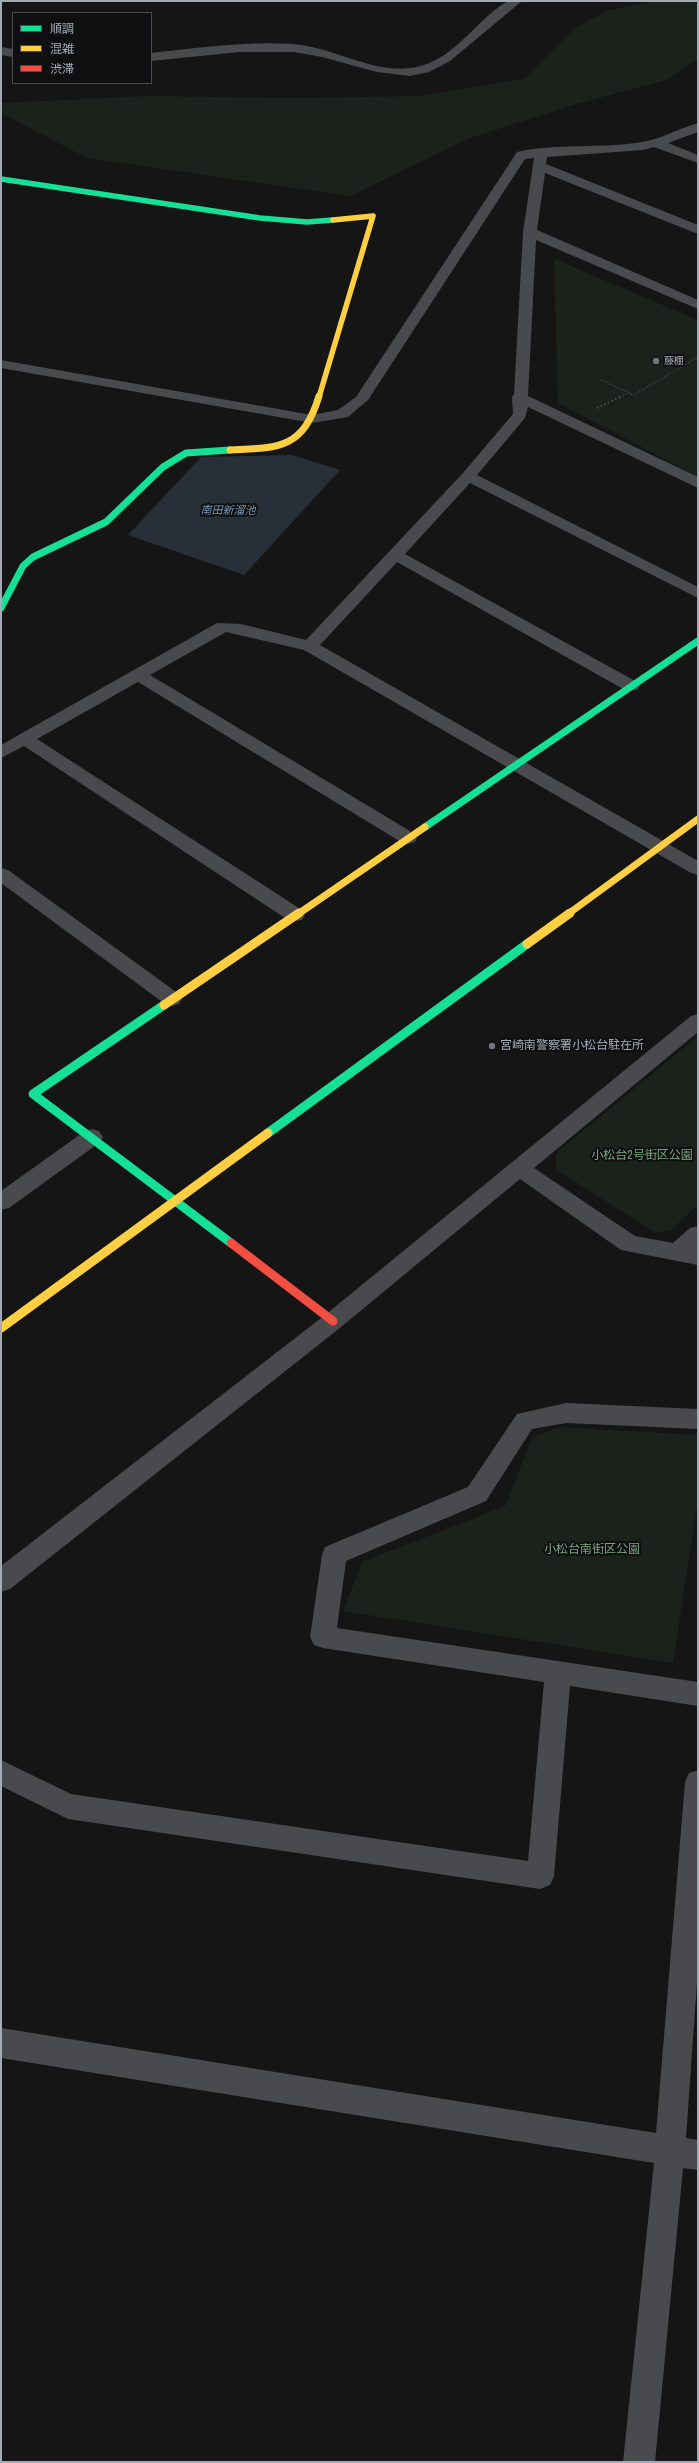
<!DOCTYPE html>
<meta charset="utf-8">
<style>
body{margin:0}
#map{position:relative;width:699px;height:2463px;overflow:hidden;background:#151515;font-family:"Archivo Narrow","Noto Sans JP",sans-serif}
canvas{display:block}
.frame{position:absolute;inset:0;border:2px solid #a5aab7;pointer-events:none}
.legend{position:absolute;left:12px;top:12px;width:140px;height:72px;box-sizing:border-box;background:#0f0f11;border:1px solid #4b4d53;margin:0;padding:5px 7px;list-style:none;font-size:12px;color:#a5aab7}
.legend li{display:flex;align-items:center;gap:8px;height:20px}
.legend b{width:20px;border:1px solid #4b4d53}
</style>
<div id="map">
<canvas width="699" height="2463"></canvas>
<div class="frame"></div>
<ul class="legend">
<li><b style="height:5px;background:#16e098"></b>順調</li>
<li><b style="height:5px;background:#ffcf43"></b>混雑</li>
<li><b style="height:5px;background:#f24e42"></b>渋滞</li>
</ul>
</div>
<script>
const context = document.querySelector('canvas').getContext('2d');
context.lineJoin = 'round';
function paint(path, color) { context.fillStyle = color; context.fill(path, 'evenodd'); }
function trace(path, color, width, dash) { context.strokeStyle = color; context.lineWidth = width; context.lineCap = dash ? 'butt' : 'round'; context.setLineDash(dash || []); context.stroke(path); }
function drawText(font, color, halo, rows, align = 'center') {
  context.font = font + ' "Archivo Narrow","Noto Sans JP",sans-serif'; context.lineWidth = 4; context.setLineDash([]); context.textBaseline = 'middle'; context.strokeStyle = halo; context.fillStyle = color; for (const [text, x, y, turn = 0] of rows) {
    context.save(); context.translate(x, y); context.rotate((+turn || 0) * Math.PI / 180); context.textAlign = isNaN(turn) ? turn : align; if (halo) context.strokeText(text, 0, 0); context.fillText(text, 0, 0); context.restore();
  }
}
paint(new Path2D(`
 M654,1H698V59L667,80L576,104L470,138L350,196L87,158L1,113V103L149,96L293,98L418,96L524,79L575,28L606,11Z
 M554,259L698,320V477L558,403Z
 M698,1036V1205L671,1230L655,1233L556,1169V1153Z
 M560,1427L698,1435V1499L673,1663L343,1611L362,1562L505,1506L532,1438Z`), '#1b221c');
paint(new Path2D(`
 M292,455L340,470L244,575L128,535L201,457Z`), '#273038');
trace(new Path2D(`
 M601,380L634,395L698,357
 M620,397L629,393`), '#4b4c50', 1.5, [1, 2]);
trace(new Path2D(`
 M597,408L622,396`), '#4b4c50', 2, [1.5, 2.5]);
paint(new Path2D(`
 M508,1H522L450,61L429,72L410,76L377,72L322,57L294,52H240L151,61V53C198,48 246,41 293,44C335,47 379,78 421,66C457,56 477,19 508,1Z
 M1,47L13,49V57L1,55Z
 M698,123V132L668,143L698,155V163L654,147L643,150L547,157L546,164L698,225V234L545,173L537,230L698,300V309L536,240L528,396L698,477V488L528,407L525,418L477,475L698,587V598L470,483L405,554L637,682L640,686L637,690H625L397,562L320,645L698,861V875L691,873L304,650L226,632L150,675L415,834L417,838L415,842L408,844L401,842L138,682L37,739L302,910L305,915L302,920L295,921L288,920L24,746L1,758V745L217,623L241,624L306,640L463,473L513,414L512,397L514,394L523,232L534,158L525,159L368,400L348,417L312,423L1,368V360L312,415L338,410L356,397L517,152C555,143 602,149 642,142C662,139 679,128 698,123Z
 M1,868L8,870L179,994L182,999L179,1004L172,1006L165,1004L1,883Z
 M698,1014V1032L534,1168L635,1236L673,1243L690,1228L698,1226V1265L621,1250L520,1179L341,1327L10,1589L1,1592V1566L325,1315L691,1016Z
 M92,1129L99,1131L103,1137L99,1143L9,1208L1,1210V1191L85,1131Z
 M566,1403L698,1409V1429L566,1423L532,1429L486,1501L346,1561L337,1628L698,1682V1706L570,1686L554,1876L550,1885L540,1889L68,1819L1,1786V1760L71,1794L528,1861L544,1682L323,1648L314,1645L310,1637L322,1555L325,1547L468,1487L517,1414Z
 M698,1770V1968L686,2138L698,2140V2170L683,2168L655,2462H623L654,2163L1,2058V2028L656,2133L685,1782L689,1773Z`), '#494a4e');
trace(new Path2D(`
 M1,179L260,218L307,222L333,220`), '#16e098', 5.5);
trace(new Path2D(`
 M1,608L23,566L33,557L106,522L163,467L186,453L230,450
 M425,827L698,641`), '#16e098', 7);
trace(new Path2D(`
 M164,1005L33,1094L231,1243
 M268,1133L527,944`), '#16e098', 9);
trace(new Path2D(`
 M319,397L373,216L333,220`), '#ffcf43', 5.5);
trace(new Path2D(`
 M230,450C279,448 303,449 319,396
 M298,914L425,827
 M568,914L698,819`), '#ffcf43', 7);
trace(new Path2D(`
 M527,944L570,913
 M164,1005L299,913
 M1,1328L268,1133`), '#ffcf43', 9);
trace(new Path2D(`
 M231,1243L333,1321`), '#f24e42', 9);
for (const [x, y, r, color] of [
 [656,361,4,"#73767e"],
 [492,1046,4,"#73767e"]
]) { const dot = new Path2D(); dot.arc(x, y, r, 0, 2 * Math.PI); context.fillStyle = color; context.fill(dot); trace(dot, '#0f0f11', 1.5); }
drawText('10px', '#a5aab7', '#0f0f11', [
 ["藤棚",664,361]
], 'left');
drawText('italic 11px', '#7997b5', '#0f0f11', [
 ["南田新溜池",228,511]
]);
drawText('12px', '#a5aab7', '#0f0f11', [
 ["宮崎南警察署小松台駐在所",500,1046]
], 'left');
drawText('12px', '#7ba47e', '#0f0f11', [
 ["小松台2号街区公園",642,1156],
 ["小松台南街区公園",592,1550]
]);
</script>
